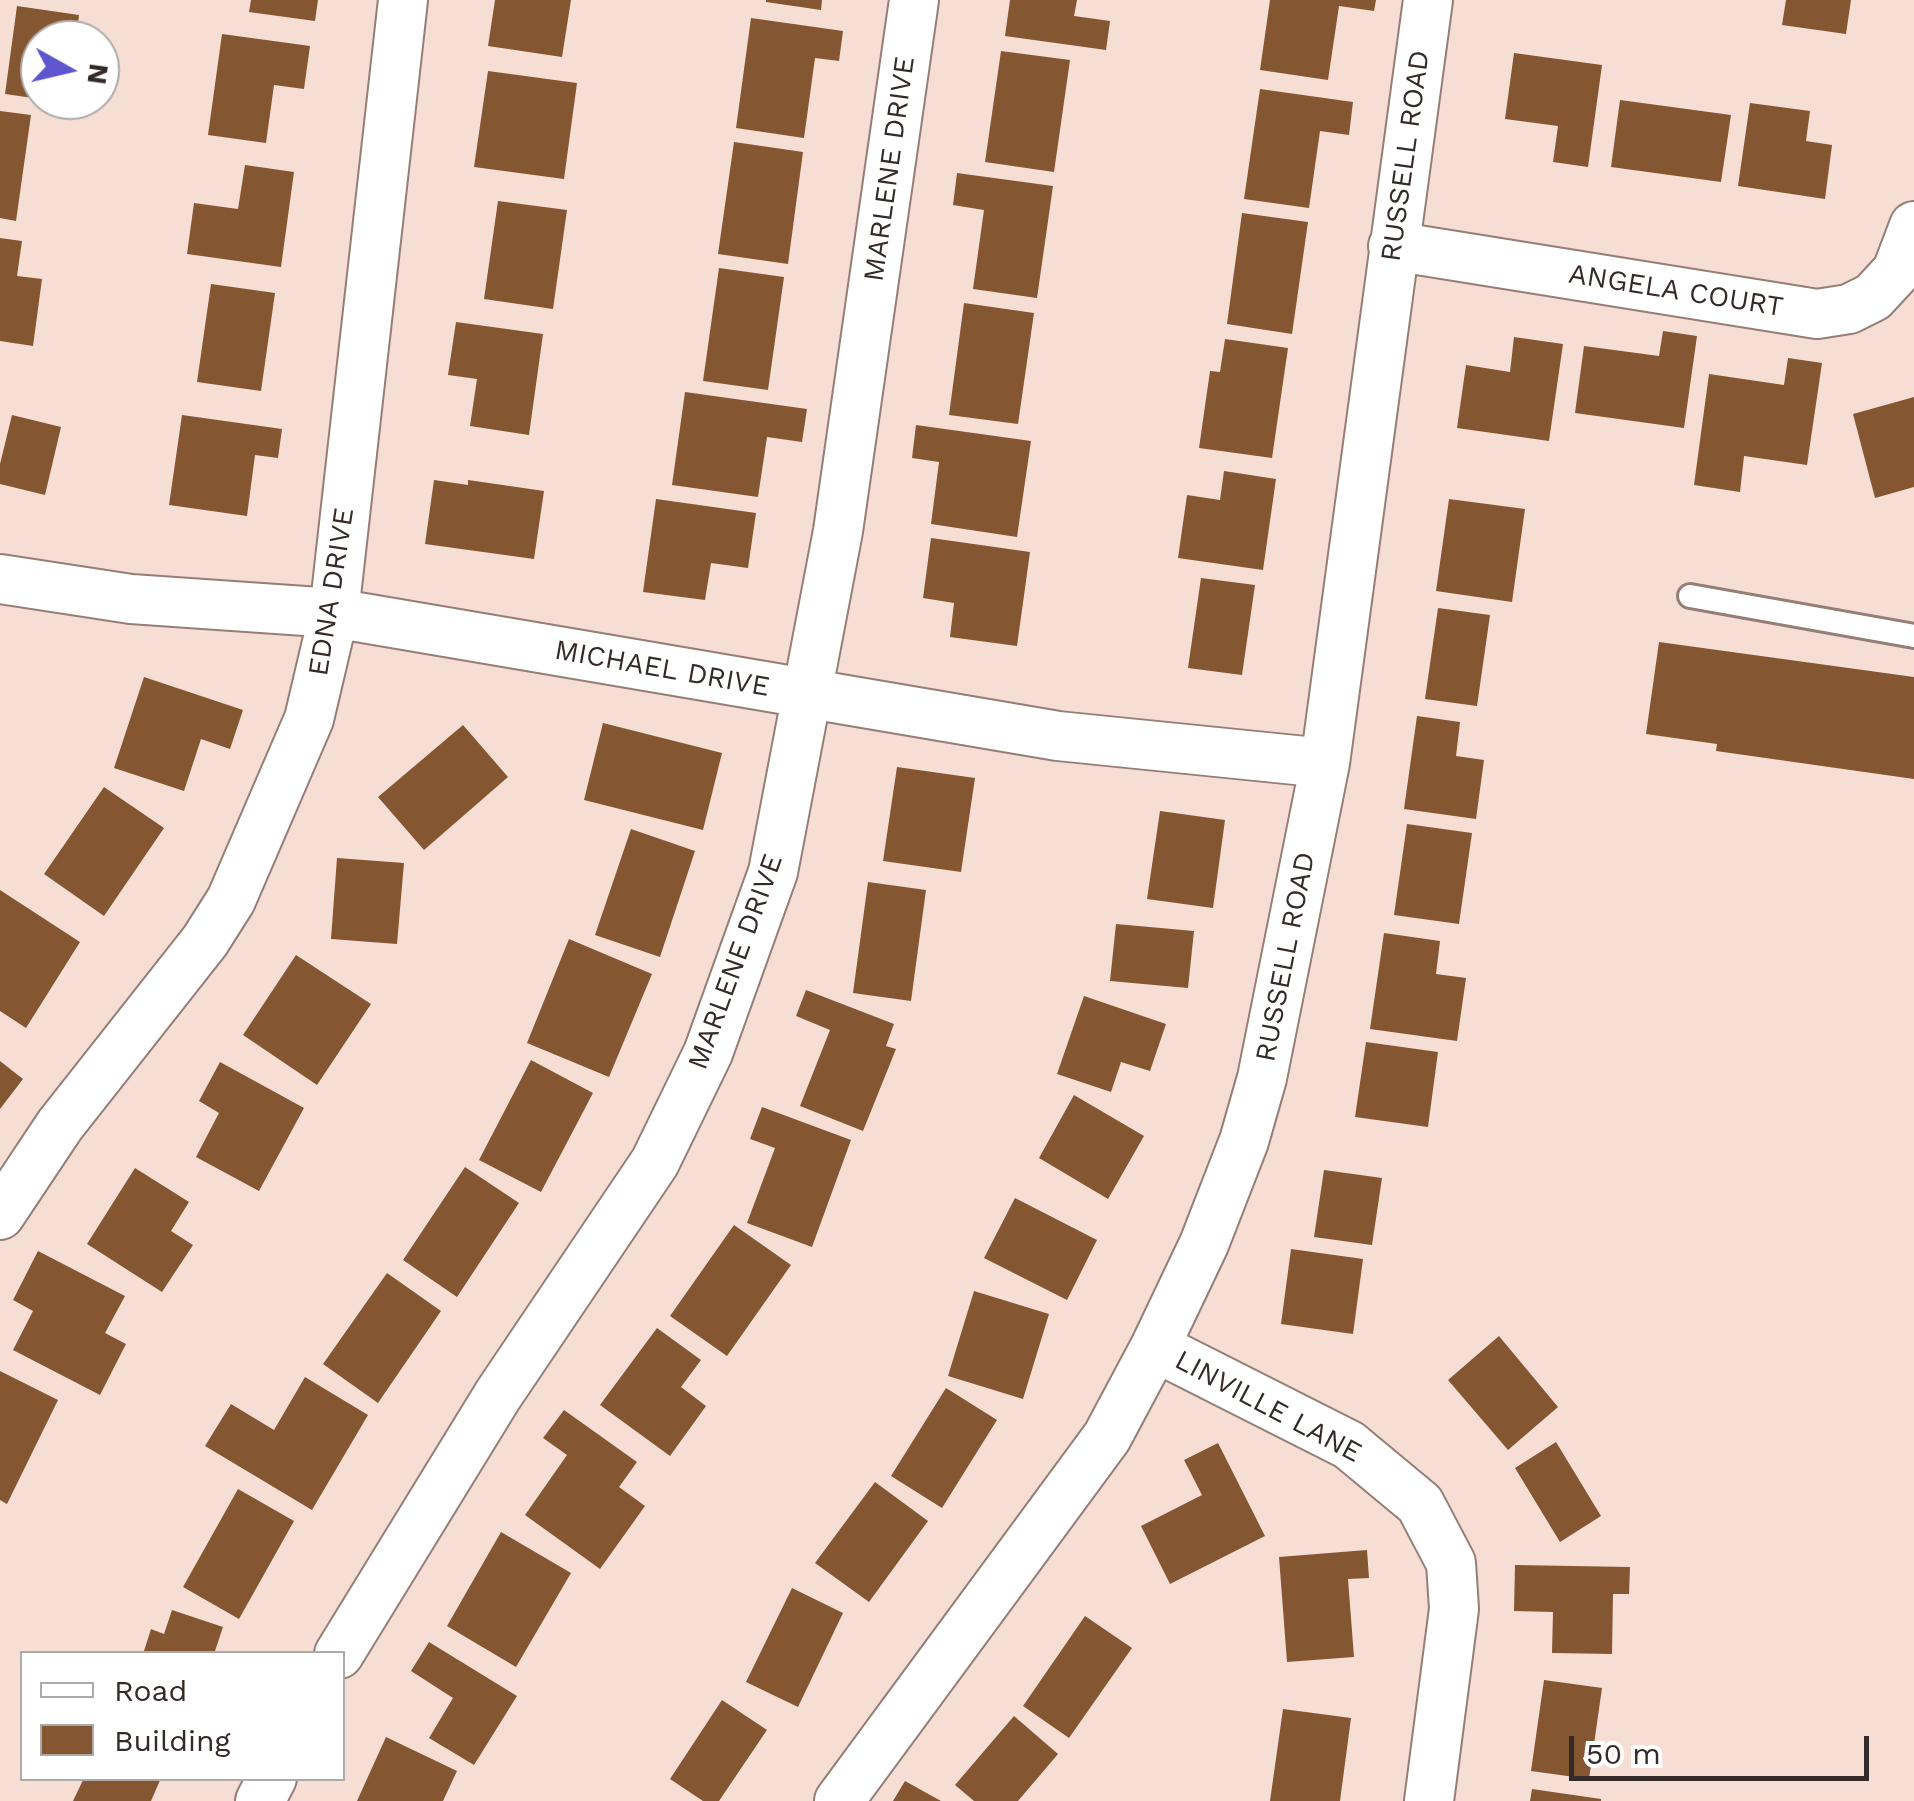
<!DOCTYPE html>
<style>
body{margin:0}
#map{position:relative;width:1914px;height:1801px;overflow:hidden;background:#f7ded4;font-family:"Work Sans",sans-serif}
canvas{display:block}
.legend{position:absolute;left:20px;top:1651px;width:325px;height:130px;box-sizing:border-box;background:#fff;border:2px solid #aeaaa9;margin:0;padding:12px 18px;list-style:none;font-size:30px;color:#342a27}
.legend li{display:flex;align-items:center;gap:20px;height:50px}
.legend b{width:50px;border:2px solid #aeaaa9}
.north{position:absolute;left:20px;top:20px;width:100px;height:100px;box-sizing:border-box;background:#fff;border:2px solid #aeaaa9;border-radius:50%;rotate:98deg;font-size:28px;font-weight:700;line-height:40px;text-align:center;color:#342a27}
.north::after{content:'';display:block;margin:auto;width:35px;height:45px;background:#5e56cf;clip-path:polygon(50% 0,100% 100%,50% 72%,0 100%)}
.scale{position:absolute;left:1569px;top:1736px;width:300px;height:45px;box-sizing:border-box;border:5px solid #342a27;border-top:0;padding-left:12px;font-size:30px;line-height:35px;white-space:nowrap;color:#342a27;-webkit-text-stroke:8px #fff;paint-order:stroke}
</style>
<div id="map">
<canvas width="1914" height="1801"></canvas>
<ul class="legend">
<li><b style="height:12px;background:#fff"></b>Road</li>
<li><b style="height:28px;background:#845632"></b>Building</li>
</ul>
<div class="north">N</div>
<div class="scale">50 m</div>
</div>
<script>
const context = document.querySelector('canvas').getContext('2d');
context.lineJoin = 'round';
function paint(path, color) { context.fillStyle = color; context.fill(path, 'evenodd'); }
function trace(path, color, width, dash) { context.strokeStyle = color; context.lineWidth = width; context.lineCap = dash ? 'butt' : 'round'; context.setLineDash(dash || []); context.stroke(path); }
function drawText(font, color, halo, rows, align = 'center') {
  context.font = font + ' "Work Sans",sans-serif'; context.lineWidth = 10; context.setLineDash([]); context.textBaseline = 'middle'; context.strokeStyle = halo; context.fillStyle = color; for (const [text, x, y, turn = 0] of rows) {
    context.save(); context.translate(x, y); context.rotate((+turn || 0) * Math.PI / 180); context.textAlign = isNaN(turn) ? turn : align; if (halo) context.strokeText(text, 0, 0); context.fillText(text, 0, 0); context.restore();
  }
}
paint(new Path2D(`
 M251,0H318L315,21L249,12Z
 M495,0H571L562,57L488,46Z
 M766,0H822L821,10L766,2Z
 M1010,0H1077L1074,16L1110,21L1106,50L1005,36Z
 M1270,0H1376L1374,11L1339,6L1328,80L1260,70Z
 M1786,0H1851L1846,34L1782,25Z
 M17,6L79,15L76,40H40V99L5,94Z
 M751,18L843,31L839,61L815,58L804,138L736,128Z
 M222,34L310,46L304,89L274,85L266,143L208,135Z
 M1001,51L1070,60L1054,172L985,162Z
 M1514,53L1602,65L1588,167L1553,162L1558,126L1505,119Z
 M488,71L577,83L564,179L474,167Z
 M1260,89L1353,102L1349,135L1320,131L1309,208L1244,199Z
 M1620,100L1731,115L1721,182L1611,167Z
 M1750,103L1810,111L1806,141L1832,145L1825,199L1738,186Z
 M0,111L31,115L16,221L0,218Z
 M734,142L803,152L788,264L718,254Z
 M245,165L294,172L281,267L187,254L194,203L238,209Z
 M957,173L1053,186L1037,298L973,289L984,210L953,205Z
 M498,201L567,210L553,309L484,299Z
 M1242,213L1308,222L1292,334L1227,324Z
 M0,238L22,241L17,276L42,279L33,346L0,341Z
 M719,268L784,277L768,390L703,381Z
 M211,284L275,293L261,391L197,382Z
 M964,303L1034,313L1018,424L949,415Z
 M456,322L543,334L529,435L470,426L477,379L448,375Z
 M1663,331L1697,336L1684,428L1575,413L1584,346L1659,356Z
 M1514,337L1563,344L1549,441L1457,428L1466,365L1510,372Z
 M1225,339L1288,348L1272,458L1199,448L1210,371L1220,372Z
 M1788,358L1822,363L1807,465L1744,456L1740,492L1694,485L1709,374L1784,385Z
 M685,392L807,409L802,442L767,437L758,497L672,485Z
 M1914,397V487L1875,498L1853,414Z
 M12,415L61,427L45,495L0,484V464Z
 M182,415L282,429L278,458L255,455L247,516L169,505Z
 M916,425L1031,441L1017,537L931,524L939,462L912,458Z
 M1224,471L1276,479L1263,570L1178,558L1187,495L1220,500Z
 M434,480L468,485V480L544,491L534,559L425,544Z
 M656,499L756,513L748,568L711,563L705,600L643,592Z
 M1449,499L1525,509L1512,602L1436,591Z
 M931,538L1030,552L1017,646L950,637L954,603L923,598Z
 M1201,578L1255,585L1242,675L1188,668Z
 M1438,608L1490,615L1477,706L1425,699Z
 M1659,642L1914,677V779L1716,751L1717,744L1646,734Z
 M144,677L243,710L230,749L201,739L184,791L114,768Z
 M1417,716L1460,722L1456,756L1484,760L1476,819L1404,809Z
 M603,723L722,753L703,830L584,800Z
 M463,725L508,777L424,850L378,797Z
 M897,767L975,778L961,872L883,861Z
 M104,787L164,828L104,916L44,874Z
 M1160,811L1225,820L1213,908L1147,899Z
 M1407,824L1472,833L1459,924L1394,915Z
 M631,829L695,851L660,957L595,935Z
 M337,858L404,863L397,944L331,939Z
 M868,882L926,890L911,1001L853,993Z
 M0,890L80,942L26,1028L0,1011Z
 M1116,924L1194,931L1188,988L1110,981Z
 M1384,933L1440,941L1436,974L1466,978L1457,1041L1370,1029Z
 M569,939L652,974L609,1077L527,1043Z
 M296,955L371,1004L317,1085L243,1035Z
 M806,990L894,1024L886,1046L896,1049L863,1131L800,1106L830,1030L796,1016Z
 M1084,996L1166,1024L1150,1071L1121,1062L1111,1092L1057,1074Z
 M1366,1042L1438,1052L1428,1127L1355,1117Z
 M531,1060L593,1093L541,1192L479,1160Z
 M0,1061L23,1079L0,1109Z
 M220,1062L304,1108L259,1191L196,1157L219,1113L199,1101Z
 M1074,1095L1144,1136L1108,1199L1039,1158Z
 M762,1107L851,1140L812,1247L747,1223L775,1148L750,1139Z
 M465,1167L519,1203L457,1297L403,1260Z
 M135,1168L189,1202L171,1231L193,1245L162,1292L87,1244Z
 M1324,1170L1382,1178L1372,1245L1314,1237Z
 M1015,1198L1097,1240L1067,1300L984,1258Z
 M734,1225L791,1265L727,1356L670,1316Z
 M1291,1249L1363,1259L1353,1334L1281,1324Z
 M38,1251L125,1296L105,1333L126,1344L100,1395L13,1350L33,1311L13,1300Z
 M387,1273L441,1311L378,1403L323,1364Z
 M974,1291L1049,1314L1023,1399L948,1376Z
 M657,1328L701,1360L681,1387L706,1406L670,1456L600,1405Z
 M1499,1336L1558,1407L1508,1450L1448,1380Z
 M0,1371L58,1400L7,1504L0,1500Z
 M305,1377L368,1415L312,1510L205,1446L231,1404L274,1430Z
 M946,1388L997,1420L942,1508L891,1476Z
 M564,1410L637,1462L619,1487L645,1506L600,1569L525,1515L567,1455L543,1438Z
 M1556,1442L1601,1516L1560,1542L1515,1468Z
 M1218,1443L1265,1536L1170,1584L1141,1526L1202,1495L1184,1460Z
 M875,1482L928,1521L869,1602L815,1563Z
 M238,1489L294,1521L239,1619L183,1587Z
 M501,1532L571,1573L516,1667L447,1626Z
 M1367,1550L1369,1578L1348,1579L1354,1657L1287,1662L1279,1557Z
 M1515,1565L1630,1567L1629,1594H1613L1612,1654L1552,1653L1553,1612L1514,1611Z
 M792,1588L843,1613L798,1707L746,1682Z
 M172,1610L223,1627L214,1654H143L151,1629L164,1634Z
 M1085,1616L1132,1648L1069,1738L1023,1706Z
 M429,1642L517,1696L474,1765L429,1738L453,1698L411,1671Z
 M1544,1680L1602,1688L1589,1779L1531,1771Z
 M722,1700L767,1730L719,1801H703L670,1779Z
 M1283,1709L1351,1718L1340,1801H1270Z
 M1014,1716L1058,1754L1018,1801H974L955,1785Z
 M386,1737L457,1771L443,1801H357Z
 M84,1778H161L151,1801H73Z
 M905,1781L941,1801H893Z
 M1532,1789L1601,1799V1801H1530Z`), '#845632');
const service = new Path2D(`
 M1690,596L1914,636`);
const minor = new Path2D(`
 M1393,246L1817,314L1849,309L1873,297L1897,271L1914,226
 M0,579L131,599L334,613L1058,736L1325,763
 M0,1215L60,1125L205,941L231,900L309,719L334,613L403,0
 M1155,1347L1349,1445L1420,1504L1451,1563L1454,1609L1429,1801
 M339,1654L498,1395L655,1162L708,1053L773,872L838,531L914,0
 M260,1801L272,1778
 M839,1801L1107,1437L1155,1347L1204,1244L1244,1141L1262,1078L1325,763L1428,0`);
trace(service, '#957e76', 28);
trace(minor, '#957e76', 52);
trace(service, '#fff', 22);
trace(minor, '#fff', 48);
drawText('28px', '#342a27', '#fff', [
 ["RUSSELL ROAD",1406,156,-82],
 ["MARLENE DRIVE",890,169,-82],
 ["ANGELA COURT",1676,291,9],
 ["EDNA DRIVE",332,592,-81],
 ["MICHAEL DRIVE",662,669,10],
 ["RUSSELL ROAD",1286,957,-79],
 ["MARLENE DRIVE",736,962,-70],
 ["LINVILLE LANE",1268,1407,28]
]);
</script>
